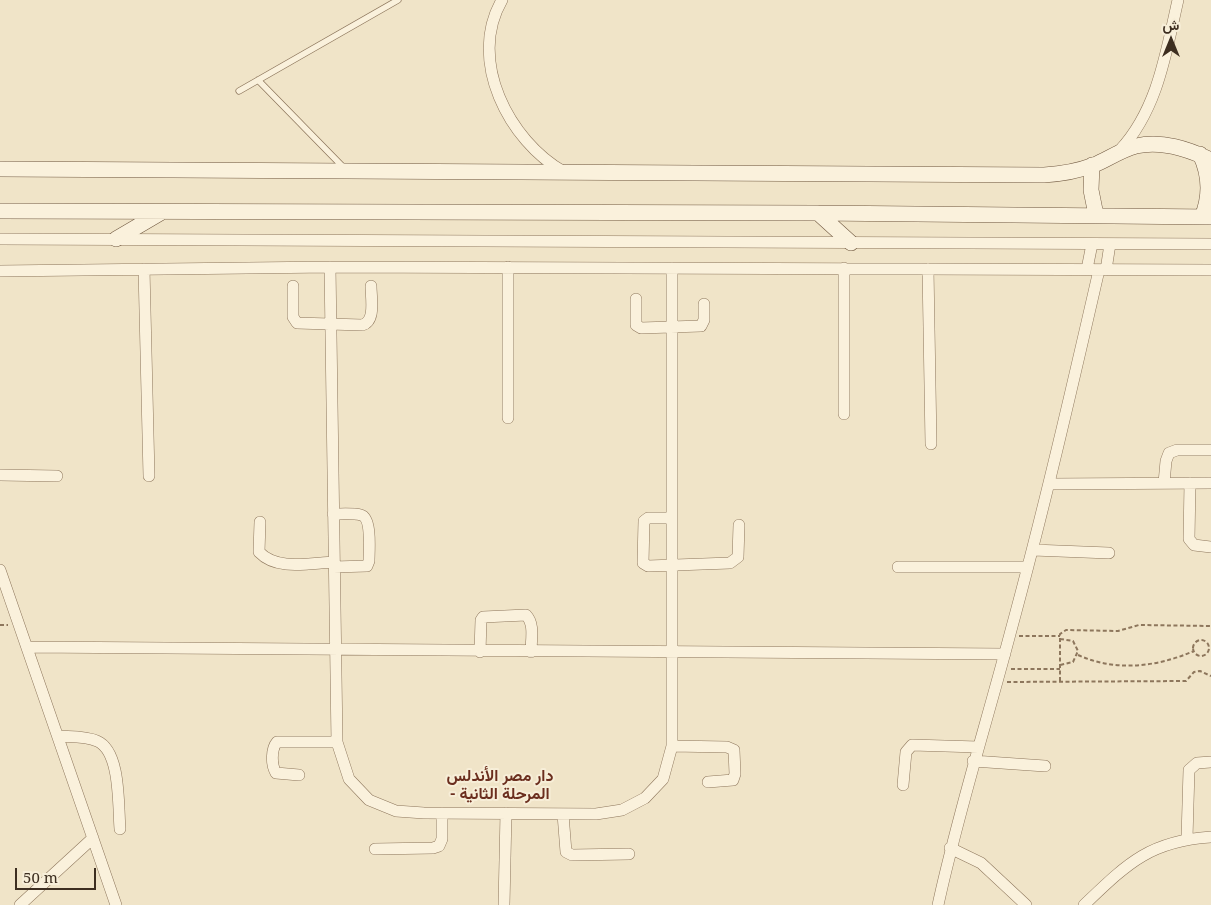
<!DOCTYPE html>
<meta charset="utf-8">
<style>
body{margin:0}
#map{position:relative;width:1211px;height:905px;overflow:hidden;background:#f0e4c8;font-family:"Noto Serif",Vazirmatn,serif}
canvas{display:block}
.north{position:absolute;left:1146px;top:15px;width:50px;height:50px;-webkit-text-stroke:4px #f7eed8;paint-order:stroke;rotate:0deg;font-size:14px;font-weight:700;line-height:20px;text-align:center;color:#3d2e20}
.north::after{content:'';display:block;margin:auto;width:18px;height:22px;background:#3d2e20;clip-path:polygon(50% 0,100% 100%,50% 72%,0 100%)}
.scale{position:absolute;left:15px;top:868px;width:81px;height:22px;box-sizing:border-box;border:2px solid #3d2e20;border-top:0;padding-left:6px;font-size:15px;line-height:18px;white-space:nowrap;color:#3d2e20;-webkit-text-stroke:4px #f7eed8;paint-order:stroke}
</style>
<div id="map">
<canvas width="1211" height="905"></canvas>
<div class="north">ش</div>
<div class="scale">50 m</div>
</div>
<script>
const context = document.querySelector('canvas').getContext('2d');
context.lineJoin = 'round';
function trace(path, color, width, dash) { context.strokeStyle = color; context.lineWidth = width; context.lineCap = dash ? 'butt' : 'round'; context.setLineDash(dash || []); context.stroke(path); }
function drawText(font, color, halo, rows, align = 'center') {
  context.font = font + ' "Noto Serif",Vazirmatn,serif'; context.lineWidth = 4; context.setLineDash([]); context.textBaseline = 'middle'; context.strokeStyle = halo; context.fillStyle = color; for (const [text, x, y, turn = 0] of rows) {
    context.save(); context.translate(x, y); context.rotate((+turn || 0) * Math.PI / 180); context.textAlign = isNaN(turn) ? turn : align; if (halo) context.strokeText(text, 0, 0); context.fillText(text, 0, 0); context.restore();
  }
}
const lane = new Path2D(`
 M258,80L345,169
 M239,91L398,0`);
const street = new Path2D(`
 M502,0C467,60 509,141 564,172
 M1120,150C1158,109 1166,52 1178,0
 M0,239L1211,244
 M330,267L337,742L349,779L369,800L396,811L424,813L596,814L622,810L645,798L663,779L672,746V268
 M508,267V418
 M844,268V414
 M144,269L149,476
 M928,269L931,444
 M1087,269L1092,244
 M1106,270L1110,244
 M0,271L330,267L1211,270
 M293,286V317L297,323L362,325C376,322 371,298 371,286
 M636,299V325L641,328L701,326L704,320V304
 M0,475L57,476
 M1164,483L1166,461L1169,453L1177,450H1211
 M1190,483L1189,539L1194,545L1211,547
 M1050,484L1211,483
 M333,514C341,514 353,513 361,515C372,518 369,551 369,561L367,566L334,567
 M672,518H648L644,521L643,563L648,566L730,563L738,557L739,525
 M260,522L259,552C277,571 309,563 334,562
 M1033,550L1109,553
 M898,567H1028
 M0,570L116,905
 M27,647L1005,654
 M480,652L481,620L483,617L526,615C535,624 531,640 531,652
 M58,736C70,737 86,736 97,741C121,751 118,806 120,829
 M672,746L727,747L734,750L735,774L733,780L708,782
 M973,761L1045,766
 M299,775L276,773C271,765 271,749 277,742H337
 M903,785L906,752L912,745L978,747
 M563,814L566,852L572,855L629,854
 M1187,838L1189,770L1197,763L1211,762
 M950,848L981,863L1026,905
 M375,849L433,848L439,846L442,839V813
 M20,905L93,838
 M504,905L506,813
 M938,905C958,813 986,725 1010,634C1043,513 1071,392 1099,270
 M1084,905C1127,864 1149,841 1211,837`);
const secondary = new Path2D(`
 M1200,154C1210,175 1211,195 1202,217
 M1092,165L1091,190L1096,215
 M0,169L1044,175C1061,174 1078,171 1094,165C1108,159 1121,150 1136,146C1162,140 1188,149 1211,160
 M0,211L818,213L1211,217
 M818,213L851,243
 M116,239L162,212`);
trace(lane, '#8d765c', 7);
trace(street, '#8d765c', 12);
trace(secondary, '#6f573f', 16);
trace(new Path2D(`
 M0,625H8
 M1019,636H1060
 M1060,639L1073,641L1078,651L1073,662L1060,665
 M1193 648a8 8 0 1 1 16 0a8 8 0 1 1-16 0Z
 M1078,655C1116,672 1157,667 1194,651
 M1011,669H1060
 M1060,681V634L1066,630L1118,631L1139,625L1211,626
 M1007,682L1186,681L1194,672L1200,671L1211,676`), '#8d765c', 2, [4, 2.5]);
trace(lane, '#faf1dc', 5.5);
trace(street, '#faf1dc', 11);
trace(secondary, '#faf1dc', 15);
drawText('bold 16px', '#6b2e1e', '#f7eed8', [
 ["دار مصر الأندلس",500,776],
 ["- المرحلة الثانية",500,794]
]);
</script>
